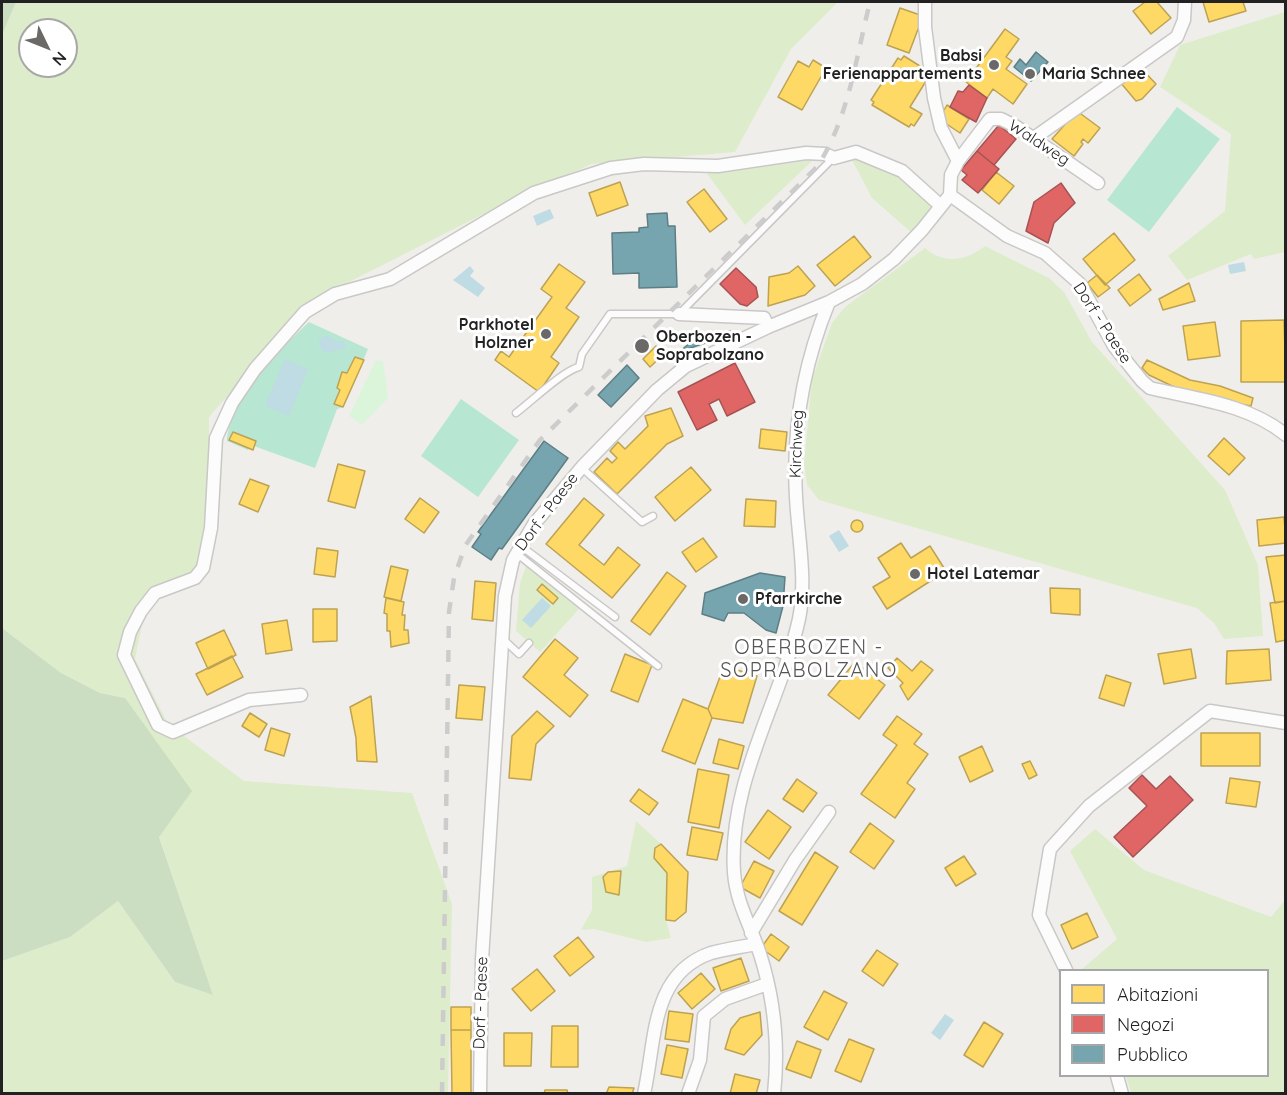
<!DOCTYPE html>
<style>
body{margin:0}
#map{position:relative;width:1287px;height:1095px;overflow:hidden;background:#f0eeeb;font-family:Quicksand,sans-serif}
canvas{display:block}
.frame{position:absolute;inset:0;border:3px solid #222;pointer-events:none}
.legend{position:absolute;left:1059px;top:969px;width:210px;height:108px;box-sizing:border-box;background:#fff;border:2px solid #a7a7a7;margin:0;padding:8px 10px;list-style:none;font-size:18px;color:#222}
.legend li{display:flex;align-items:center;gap:12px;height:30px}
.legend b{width:30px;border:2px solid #a7a7a7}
.north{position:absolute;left:18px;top:18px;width:60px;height:60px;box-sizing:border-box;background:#fff;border:2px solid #a7a7a7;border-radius:50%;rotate:133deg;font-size:16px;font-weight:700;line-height:24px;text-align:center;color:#222}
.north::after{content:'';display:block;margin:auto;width:21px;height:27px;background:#6a6968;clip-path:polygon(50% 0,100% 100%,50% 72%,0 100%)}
</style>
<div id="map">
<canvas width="1287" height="1095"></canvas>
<div class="frame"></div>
<ul class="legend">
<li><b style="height:16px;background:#ffd966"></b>Abitazioni</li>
<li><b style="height:16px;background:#e06666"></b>Negozi</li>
<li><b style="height:16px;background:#76a5af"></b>Pubblico</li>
</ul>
<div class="north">N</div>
</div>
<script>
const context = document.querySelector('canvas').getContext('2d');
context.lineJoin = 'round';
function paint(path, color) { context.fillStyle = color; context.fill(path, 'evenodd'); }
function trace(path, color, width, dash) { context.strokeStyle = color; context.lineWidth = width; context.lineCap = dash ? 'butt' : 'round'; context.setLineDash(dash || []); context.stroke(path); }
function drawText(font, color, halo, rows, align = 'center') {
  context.font = font + ' Quicksand,sans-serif'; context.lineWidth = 6; context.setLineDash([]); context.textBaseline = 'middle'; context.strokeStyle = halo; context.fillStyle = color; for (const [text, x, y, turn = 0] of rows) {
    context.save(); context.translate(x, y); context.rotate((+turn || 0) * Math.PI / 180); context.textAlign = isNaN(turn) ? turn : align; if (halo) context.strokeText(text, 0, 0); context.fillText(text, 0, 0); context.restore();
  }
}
paint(new Path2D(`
 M16,2H838L791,49L735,152L592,164L525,193L351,281L306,306L209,417V567L158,596L143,620L135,659L168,724L244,781L412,793L452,904L448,1093H2V961L70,937L118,901L175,982L213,995L159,836L142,725L125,698L100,693L61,673L2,628V35ZM30,30H66V66H30Z
 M1285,12V252L1254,259L1251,254L1187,280L1168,256L1225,211L1231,134L1160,87L1180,45Z
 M858,157L900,173L937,205L912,233L872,198L851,158Z
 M813,160L745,225L705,171L721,173Z
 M985,246L1049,278L1064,292L1092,342L1225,490L1258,565L1263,636L1224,639L1214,623L1197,608L819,500L807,485L804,464L812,379L832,323L845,307L925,248C945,265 966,261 985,246Z
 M526,566L579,609L540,652L516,631L520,583Z
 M636,821L661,844L655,849L667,873L666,920L671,938L646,942L594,929L581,930L592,910V877L627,866Z
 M1095,829L1144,870L1271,917L1285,900V1093H1131L1126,1076H1268V970H1081L1117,939L1070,851Z`), '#ddeccb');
paint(new Path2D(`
 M2,2H16L2,35Z
 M2,628L61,673L100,693L125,698L192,791L159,837L213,995L175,982L118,901L70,937L2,961Z`), '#cbdec1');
paint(new Path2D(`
 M376,360L383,361L388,398L362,425L349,416Z`), '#daf5da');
paint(new Path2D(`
 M1177,107L1220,139L1149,232L1107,200Z
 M309,322L368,349L343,407L337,409L315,468L251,445L248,450L227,441C229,400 280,349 309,322Z
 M461,399L519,440L478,497L421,456Z`), '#b7e6d2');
paint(new Path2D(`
 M550,209L554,218L537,226L533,216Z
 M1244,262L1246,271L1230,274L1228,265Z
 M470,266L474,271L470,276L485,288L478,297L453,280Z
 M327,336L338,342L343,340L346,348L324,353L319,345V339Z
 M285,359L308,369L289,416L265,406Z
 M839,530L849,546L839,552L829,536Z
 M542,598L551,606L531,628L522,620Z
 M945,1014L954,1020L940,1040L931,1033Z`), '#bfdbe3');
const homes = new Path2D(`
 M1145,2H1157L1171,18L1151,34L1133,11Z
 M1203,2H1243L1246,11L1209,22Z
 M900,8L923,16L909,53L887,45Z
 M1005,29L1019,39L1006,57L1012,61L1006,69L1027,84L1013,104L993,89L987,98L966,82Z
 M904,56L931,73L910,107L922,114L914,126L911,124L909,127L872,105L874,102L871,100L898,58L901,60Z
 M813,60L826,68L802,110L778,97L798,61L809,67Z
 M1140,67L1156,84L1142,99L1136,101L1120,82Z
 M947,105L969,119L960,133L939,119Z
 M1077,111L1100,128L1088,143L1083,139L1081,142L1083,144L1074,156L1052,139Z
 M996,172L1014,186L999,204L982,190Z
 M620,182L628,205L597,216L589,193Z
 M704,189L727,219L710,232L687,202Z
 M1114,233L1135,260L1105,285L1083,259Z
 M854,236L871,257L835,286L817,265Z
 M559,264L585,282L566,308L579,317L551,357L559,363L539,392L495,360L501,351L509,357L552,297L541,289Z
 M798,266L815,286L805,295L768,306L769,277L789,273Z
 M1139,274L1151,290L1130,306L1118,290Z
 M1097,275L1110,288L1098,297L1087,283Z
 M1189,283L1195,301L1163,310L1159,299Z
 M1284,320L1286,382H1241V321Z
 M1215,322L1220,356L1188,360L1183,326Z
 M656,346L664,354L650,367L643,359Z
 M355,357L364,360L343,407L334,404L340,390L337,388L342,372L347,373Z
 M1147,360L1190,380L1220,386L1253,398L1251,406L1189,394L1149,375L1142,368Z
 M671,408L683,436L667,444L617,494L594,472L607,458L612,463L617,458L610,451L618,442L625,449L648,426L645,416Z
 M761,429L787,432L785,451L759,448Z
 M233,432L256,441L253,450L229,440Z
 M1224,438L1245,458L1229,475L1208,456Z
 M338,464L365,471L355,508L328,501Z
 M691,467L711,490L675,521L655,497Z
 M250,479L269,486L258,512L239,504Z
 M420,498L439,512L424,533L405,519Z
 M584,498L604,515L579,545L604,565L618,547L640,565L612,598L546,544Z
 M746,499L776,501L775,527L744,526Z
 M1284,517L1286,543L1259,546L1257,520Z
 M851 526a6 6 0 1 1 12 0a6 6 0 1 1-12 0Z
 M703,538L717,557L696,572L682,552Z
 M901,543L911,558L930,546L946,571L887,609L873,587L890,577L878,558Z
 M317,548L338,551L335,577L314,574Z
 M1286,555V601L1275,603L1266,557Z
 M391,566L408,570L401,601L384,597Z
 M667,572L686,586L650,635L631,621Z
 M475,581L496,583L493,621L472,619Z
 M542,584L558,598L553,604L537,590Z
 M1050,588L1080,589V615L1051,613Z
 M386,598L404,602L402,615H405L404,630H408L409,643L391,647L390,631H387V614L384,613Z
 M1286,601V640L1276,642L1270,603Z
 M313,609H337V641L313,642Z
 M287,620L292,650L266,654L262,624Z
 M224,630L236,655L208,669L196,643Z
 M555,639L578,658L564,675L588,695L570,717L523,677Z
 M1191,649L1196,678L1164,684L1158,654Z
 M1269,649L1271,680L1226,684L1227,651Z
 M625,654L652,665L638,702L611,691Z
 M232,656L243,677L207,695L196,674Z
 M897,658L912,671L921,661L933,670L908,700L900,686L903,683L888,668Z
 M855,662L885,685L859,719L828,695Z
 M724,666L757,676L743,723L712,718L708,709Z
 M1106,675L1131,683L1124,706L1099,698Z
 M459,685L485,687L482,720L456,718Z
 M371,696L377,762L357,761L356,738L350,707Z
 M683,699L708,709L712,718L695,764L662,751Z
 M537,711L554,726L536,744L531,780L509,778L512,736Z
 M250,713L267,724L259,737L242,726Z
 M897,716L922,734L914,744L928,754L907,783L915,789L895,818L861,794L897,745L883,735Z
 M271,728L290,734L284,756L265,750Z
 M1201,733H1260V766H1201Z
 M719,739L744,746L738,769L713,763Z
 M982,746L993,771L970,782L959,757Z
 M1030,761L1037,775L1029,779L1022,764Z
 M698,769L729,775L719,828L688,822Z
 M1230,778L1260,782L1256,807L1226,803Z
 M797,779L817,793L803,812L783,799Z
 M639,789L658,803L649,815L630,801Z
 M768,810L791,827L769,859L745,842Z
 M870,823L894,841L874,869L850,852Z
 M692,827L723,833L717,860L687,855Z
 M661,844L688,872L686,912L675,921L666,920L667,873L654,858L655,848Z
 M815,852L838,867L802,925L779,911Z
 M964,856L976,874L956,886L945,868Z
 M754,861L774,871L760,898L740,887Z
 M621,871L619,895L606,892L603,877L608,872Z
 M1087,913L1098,937L1072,949L1061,925Z
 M771,934L789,947L779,961L761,948Z
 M578,937L594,957L570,976L554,956Z
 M877,950L898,964L883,986L862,971Z
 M741,958L749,981L721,991L713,968Z
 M537,969L555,991L531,1011L512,989Z
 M701,973L715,989L692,1009L678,993Z
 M824,991L847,1003L828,1040L804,1027Z
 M451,1007H471V1030H451Z
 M669,1011L693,1014L689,1042L665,1039Z
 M760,1012L762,1035L744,1055L725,1049L731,1029L740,1018Z
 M984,1022L1003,1034L983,1067L964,1055Z
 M552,1026H578V1067H551Z
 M451,1030H471V1094H452Z
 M504,1033H532L531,1066H504Z
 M849,1039L874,1049L861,1082L835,1071Z
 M797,1041L821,1050L811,1078L786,1069Z
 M667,1045L688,1049L682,1078L661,1074Z
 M735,1074L760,1080L756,1094H730Z
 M609,1087L634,1088L632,1094H606Z
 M545,1090H567L568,1094H544Z`);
paint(homes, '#ffd966');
trace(homes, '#bda252', 1.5);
const shops = new Path2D(`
 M969,85L987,98L976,122L950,107L958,91L963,92Z
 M999,125L1016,139L994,165L977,151Z
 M977,151L999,169L978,193L962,180L967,175L961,170Z
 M1061,183L1075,203L1054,223L1048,243L1026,231L1034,202Z
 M736,268L756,287L758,297L747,306L740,304L720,284Z
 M735,363L755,402L727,416L719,399L709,404L717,420L697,430L678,392Z
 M1142,775L1156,789L1170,776L1193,800L1133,857L1114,837L1147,806L1129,788Z`);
paint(shops, '#e06666');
trace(shops, '#a75252', 1.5);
const public = new Path2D(`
 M1036,52L1048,62L1031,81L1014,67L1020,59L1026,65Z
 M667,213L668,226H675L677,287L639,288V273L613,274L612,233L639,232V228L648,227L647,214Z
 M730,331L731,334L679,352L697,337Z
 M627,365L639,378L611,407L598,395Z
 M544,441L568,458L502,549L499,548L491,560L472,547L481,534L478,532Z
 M760,573L785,577L783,606L776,633L766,630L744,613H728L724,621L702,614L705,593Z`);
paint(public, '#76a5af');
trace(public, '#5d7e85', 1.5);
const service = new Path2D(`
 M516,413C532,401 564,370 579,367L582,354L610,314H679L833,158
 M582,468L642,522L653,516
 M521,546L615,617
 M516,553L658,666
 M502,638L519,654L529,643
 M772,651L786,657`);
const minor = new Path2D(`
 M925,2V27L934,98L941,128L958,161
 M1034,138L1177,37L1184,20L1185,2
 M950,195L1007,236L1045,253L1080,284L1114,346L1142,381L1150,388C1196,399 1248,404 1286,435
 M679,314L764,318L768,327
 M301,695L249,700L173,732L158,725L124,655L130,632L141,611L155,593L195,578L203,568L211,528L216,438L232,403L255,369L305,312L335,294L390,279L534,193L611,168L644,164L718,166L806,153L825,154L834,158L856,152L902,171L941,206
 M751,933L795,860L829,812
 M1066,970L1039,915L1050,849L1089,806L1210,711L1286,723
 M1117,1076L1122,1094
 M480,1094L482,959L505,596L513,560L534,524L582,467L657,390L686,366L768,327L829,302L862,284L894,259L922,230L950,195L951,175L958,161L990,119H1001L1015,126L1098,183
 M644,1094C656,1041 650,974 711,953C725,949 741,947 756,944
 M688,1094L700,1060L704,1016L725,999L767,984
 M774,1094C779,1047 774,998 760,954C751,927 736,902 734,872C728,782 780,704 799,619C807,579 798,537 796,497C792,428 803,365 829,302`);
trace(service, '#c9c8c7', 9);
trace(minor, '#c9c8c7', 15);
trace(service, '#fdfcfc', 6);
trace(minor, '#fdfcfc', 12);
trace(new Path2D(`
 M442,1094L449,612L454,578L465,546L540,440L817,167C849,118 856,57 870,2`), '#ccc', 4.5, [12, 12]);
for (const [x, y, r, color] of [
 [994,65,6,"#6a6968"],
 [1030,74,6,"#6a6968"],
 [546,334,6,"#6a6968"],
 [642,346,8,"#6a6968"],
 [915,574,6,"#6a6968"],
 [743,599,6,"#6a6968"]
]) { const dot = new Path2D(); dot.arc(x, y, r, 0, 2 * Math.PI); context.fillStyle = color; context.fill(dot); trace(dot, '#fff', 2); }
drawText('bold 16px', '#222', '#fff', [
 ["Babsi",982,56,"right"],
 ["Ferienappartements",982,74,"right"],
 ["Maria Schnee",1042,74],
 ["Parkhotel",534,325,"right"],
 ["Holzner",534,343,"right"],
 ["Oberbozen -",656,337],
 ["Soprabolzano",656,355],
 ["Hotel Latemar",927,574],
 ["Pfarrkirche",755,599]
], 'left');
drawText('16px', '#222', '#fff', [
 ["Waldweg",1039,143,33],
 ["Dorf - Paese",1102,323,57],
 ["Kirchweg",797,444,-88],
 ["Dorf - Paese",547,512,-53],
 ["Dorf - Paese",481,1003,-88]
]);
context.letterSpacing = '1.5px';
drawText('20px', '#555', '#fff', [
 ["OBERBOZEN -",809,648],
 ["SOPRABOLZANO",809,671]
]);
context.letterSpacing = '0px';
</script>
